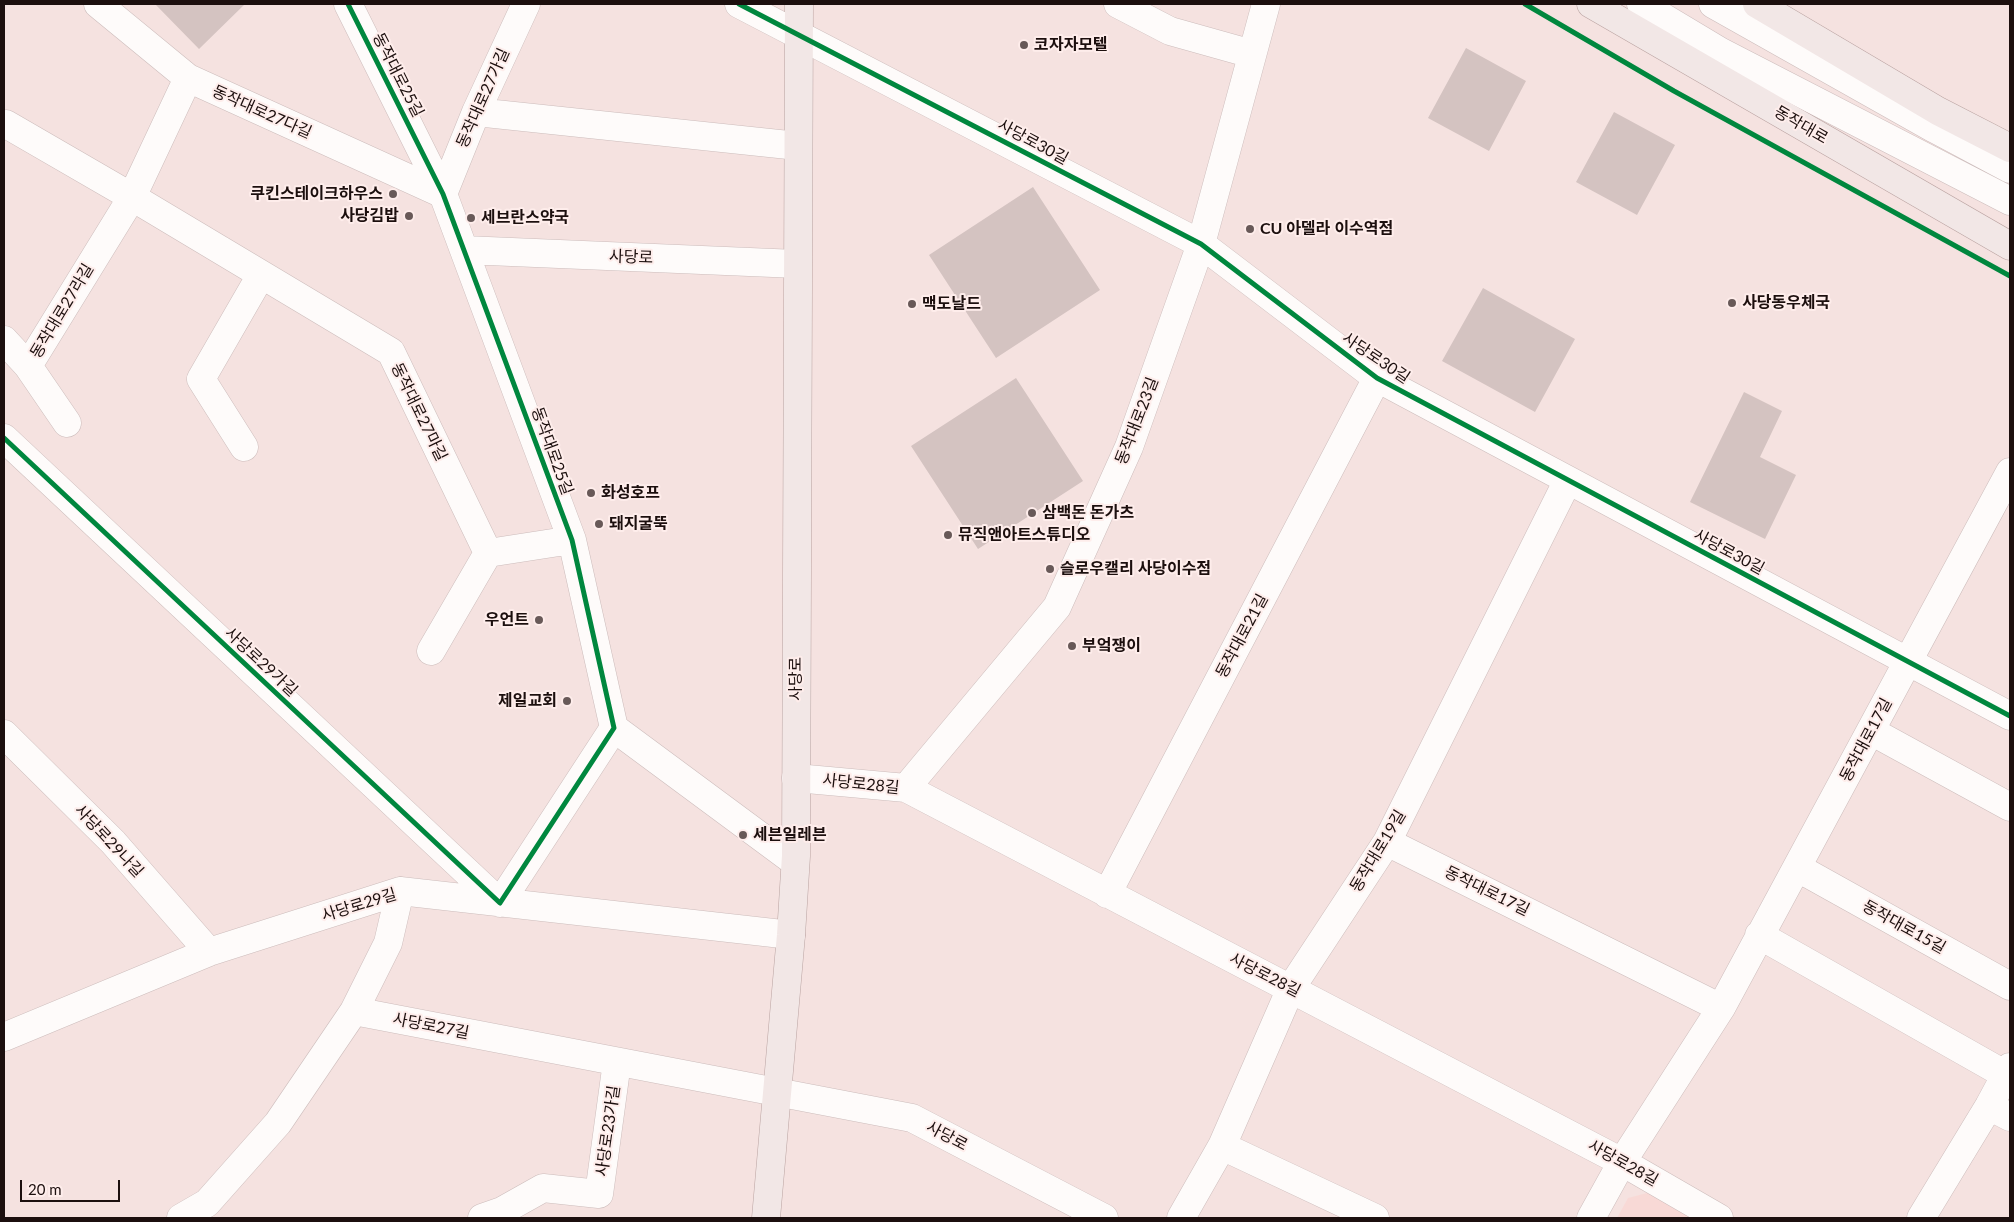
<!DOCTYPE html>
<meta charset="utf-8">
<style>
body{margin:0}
#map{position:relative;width:2014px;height:1222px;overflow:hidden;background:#f5e2e0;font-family:Lato,sans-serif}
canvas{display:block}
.frame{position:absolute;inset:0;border:5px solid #1c0f0e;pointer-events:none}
.scale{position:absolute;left:20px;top:1180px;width:100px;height:22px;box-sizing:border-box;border:2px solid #1c0f0e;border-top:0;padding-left:6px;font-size:15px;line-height:18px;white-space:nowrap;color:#1c0f0e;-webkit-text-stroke:4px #feedeb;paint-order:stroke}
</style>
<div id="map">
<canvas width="2014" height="1222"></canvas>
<div class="frame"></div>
<div class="scale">20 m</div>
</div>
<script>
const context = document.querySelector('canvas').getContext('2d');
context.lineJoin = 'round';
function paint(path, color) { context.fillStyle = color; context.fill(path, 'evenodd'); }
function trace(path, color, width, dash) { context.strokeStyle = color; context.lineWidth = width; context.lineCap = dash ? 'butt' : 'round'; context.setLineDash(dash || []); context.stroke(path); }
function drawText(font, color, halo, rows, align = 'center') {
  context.font = font + ' Lato,"Noto Sans KR",sans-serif'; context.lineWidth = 4; context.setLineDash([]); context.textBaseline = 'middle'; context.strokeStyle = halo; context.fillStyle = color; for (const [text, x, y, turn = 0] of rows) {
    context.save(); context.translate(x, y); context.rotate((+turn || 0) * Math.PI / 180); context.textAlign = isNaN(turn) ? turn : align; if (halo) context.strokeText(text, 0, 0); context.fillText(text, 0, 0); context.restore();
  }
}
paint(new Path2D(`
 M1651,1192L1696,1218H1617L1628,1198Z`), '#f8d9d6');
paint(new Path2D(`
 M155,4H245L199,49Z
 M1466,48L1526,81L1489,151L1428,118Z
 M1614,112L1675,145L1637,215L1576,182Z
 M1033,187L1100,290L996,358L929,255Z
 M1483,288L1575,339L1535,412L1442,361Z
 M1016,378L1083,481L978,549L911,446Z
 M1744,392L1782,411L1760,457L1796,475L1765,539L1690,502Z`), '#d4c3c1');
const minor = new Path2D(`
 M98,4L188,78L443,194L476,112L526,4
 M739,4L1201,244L1377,378L2010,716
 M1118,4L1170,31L1252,54
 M1641,4L1721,52L2010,201
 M1713,4L1935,129L2010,169
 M476,112L798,146
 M6,124L132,197L391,352L488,553L572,540
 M464,250L797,264
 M4,340L28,366L67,423
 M28,366L132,197L188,78
 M4,438L500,903L614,728L572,540L443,194L348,4
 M244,447L201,379L261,275
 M431,651L488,553
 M614,728L795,862
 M1871,731L2010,807
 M4,734L113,842L209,952
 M796,778L906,788L1622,1162L1719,1218
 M906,788L1057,607L1129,447L1201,244L1266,4
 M1387,842L1721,1008
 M1798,868L2010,986
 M1107,894L1377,378
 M1759,935L2006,1075
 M354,1011L912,1118L1104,1218
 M4,1037L209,952L400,891L791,935
 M1989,1106L2010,1117
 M1222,1146L1375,1218
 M181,1218L207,1203L278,1123L354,1011L388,943L400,891
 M482,1218L502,1211L543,1188L599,1194L617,1062
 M1181,1218L1222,1146L1291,988L1387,842L1568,480
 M1591,1218L1622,1162L1721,1008L2010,472
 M1921,1218L1989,1106L2010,1067`);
const major = new Path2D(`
 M1591,4L2010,246
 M1757,4L1938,111L2010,148
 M766,1218L791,935L796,856L799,4`);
trace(minor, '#ccbcbb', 29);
trace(major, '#b9a2a0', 29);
trace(minor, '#fefbfa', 28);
trace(major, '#f2e7e6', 28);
trace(new Path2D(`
 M739,4L1201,244L1377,378L2010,716
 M1525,4L1674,91L2010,276
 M4,438L500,903L614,728L572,540L443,194L348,4`), '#00873e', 5);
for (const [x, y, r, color] of [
 [1024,45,5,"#685958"],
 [393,194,5,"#685958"],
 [409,216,5,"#685958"],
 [471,218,5,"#685958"],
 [1250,229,5,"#685958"],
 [1732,303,5,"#685958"],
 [912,304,5,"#685958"],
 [591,493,5,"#685958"],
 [1032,513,5,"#685958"],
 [599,524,5,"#685958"],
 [948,535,5,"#685958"],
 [1050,569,5,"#685958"],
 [539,620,5,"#685958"],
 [1072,646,5,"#685958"],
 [567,701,5,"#685958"],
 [743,835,5,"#685958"]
]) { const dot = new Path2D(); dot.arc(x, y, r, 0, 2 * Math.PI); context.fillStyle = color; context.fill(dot); trace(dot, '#feedeb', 2); }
drawText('bold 16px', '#1c0f0e', '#feedeb', [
 ["코자자모텔",1034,45],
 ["쿠킨스테이크하우스",383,194,"right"],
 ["사당김밥",399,216,"right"],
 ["세브란스약국",481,218],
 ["CU 아델라 이수역점",1260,229],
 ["사당동우체국",1742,303],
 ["맥도날드",922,304],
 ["화성호프",601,493],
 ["삼백돈 돈가츠",1042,513],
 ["돼지굴뚝",609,524],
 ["뮤직앤아트스튜디오",958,535],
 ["슬로우캘리 사당이수점",1060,569],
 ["우언트",529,620,"right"],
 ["부엌쟁이",1082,646],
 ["제일교회",557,701,"right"],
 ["세븐일레븐",753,835]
], 'left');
drawText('16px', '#1c0f0e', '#feedeb', [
 ["동작대로25길",398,75,63],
 ["동작대로27가길",483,98,-66],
 ["동작대로27다길",262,112,24],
 ["동작대로",1801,125,30],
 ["사당로30길",1033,142,28],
 ["사당로",631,257,2],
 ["동작대로27라길",62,311,-59],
 ["사당로30길",1376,358,34],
 ["동작대로27마길",419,412,64],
 ["동작대로23길",1137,421,-69],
 ["동작대로25길",552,451,70],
 ["사당로30길",1729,552,28],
 ["동작대로21길",1242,636,-62],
 ["사당로29가길",261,662,43],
 ["사당로",796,679,-90],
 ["동작대로17길",1866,740,-62],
 ["사당로28길",861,784,6],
 ["사당로29나길",109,841,47],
 ["동작대로19길",1378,851,-59],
 ["동작대로17길",1487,891,26],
 ["사당로29길",359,905,-17],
 ["동작대로15길",1904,927,29],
 ["사당로28길",1265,975,27],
 ["사당로27길",431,1026,11],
 ["사당로23가길",608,1131,-82],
 ["사당로",947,1136,28],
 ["사당로28길",1623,1163,29]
]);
</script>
